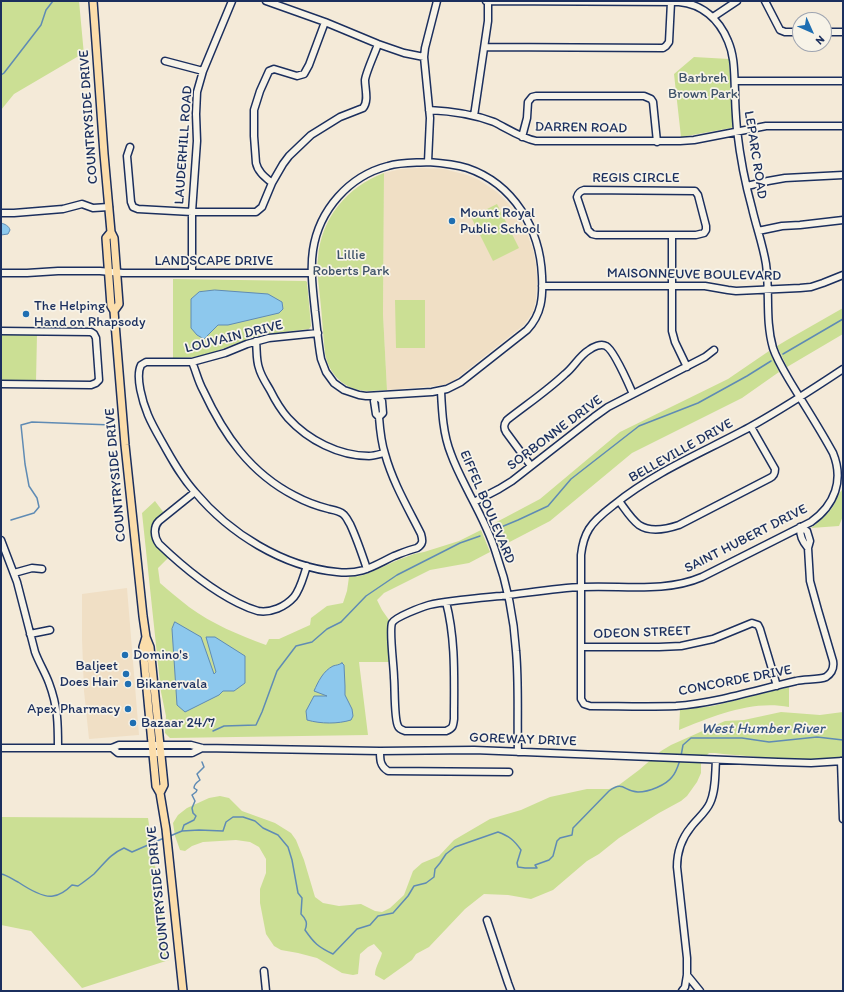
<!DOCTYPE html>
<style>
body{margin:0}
#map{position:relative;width:844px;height:992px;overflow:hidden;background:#f4ead8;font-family:Itim,sans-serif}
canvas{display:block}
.frame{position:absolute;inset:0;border:2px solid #1b2f5e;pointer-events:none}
.north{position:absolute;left:792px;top:12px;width:40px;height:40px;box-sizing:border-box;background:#f7f3e8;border:1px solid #9fa5b1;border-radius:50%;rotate:135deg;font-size:11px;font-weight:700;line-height:16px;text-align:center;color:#1b2f5e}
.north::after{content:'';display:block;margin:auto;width:14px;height:18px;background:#1f6fb2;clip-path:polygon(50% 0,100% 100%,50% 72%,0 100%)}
</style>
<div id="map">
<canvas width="844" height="992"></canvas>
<div class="frame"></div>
<div class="north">N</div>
</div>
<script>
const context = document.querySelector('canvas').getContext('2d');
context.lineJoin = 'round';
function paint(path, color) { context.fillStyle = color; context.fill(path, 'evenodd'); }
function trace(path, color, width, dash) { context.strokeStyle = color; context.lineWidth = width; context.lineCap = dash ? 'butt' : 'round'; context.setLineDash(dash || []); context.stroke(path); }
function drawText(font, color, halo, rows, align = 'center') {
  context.font = font + ' Itim,sans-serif'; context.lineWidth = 3.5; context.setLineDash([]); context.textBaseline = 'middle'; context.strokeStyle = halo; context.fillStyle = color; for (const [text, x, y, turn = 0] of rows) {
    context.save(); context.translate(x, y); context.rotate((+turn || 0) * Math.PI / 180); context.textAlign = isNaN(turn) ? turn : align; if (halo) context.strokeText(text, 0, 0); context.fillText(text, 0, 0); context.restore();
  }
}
paint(new Path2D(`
 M420,168L444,169L467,175L479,180L497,192L508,203L514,211L523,224L533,249L536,265L537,278L536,300L533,312L524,325L452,382L444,385L434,386L387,390L383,314L384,173L401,169Z
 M127,588L139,735L89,739L84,691L82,639V594Z`), '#f0dfc5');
paint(new Path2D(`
 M1,1H79L84,55L77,57L14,94L1,110Z
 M694,57L729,59L733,127L731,128L681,137L674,74Z
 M384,173L383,314L387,390C378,390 368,392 359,390C340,386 328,371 325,353C323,334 322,316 320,297C319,284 316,271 318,258C321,218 347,187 384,173Z
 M497,204L519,248L493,261L471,217Z
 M173,279L306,281L307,282L311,326L309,329L267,334L250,338L212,353L194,357L173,358Z
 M395,300H425V348H396Z
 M843,308V334L787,367L777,346L787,340Z
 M1,334H37L36,382L1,381Z
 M769,351L779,372L742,398L632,453L550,521L500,547L491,525L540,499L620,432L728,379Z
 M843,489V516L839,526L811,528C819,522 826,516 832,508C836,503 838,493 843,489Z
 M155,501L164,513L154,521L152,524L154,541L169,557L158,568L160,583C169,591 179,599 189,607C212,624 239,635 266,645L269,639H279L310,625L311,618L327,606L343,603L347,591L349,577L360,576L369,573L398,560L414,554L424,552L459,541L481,530L490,552L469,563L430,570L384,593L377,600L382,610L389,620C385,633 389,649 391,662H359L368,735L170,738L165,733L166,716L161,692L142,513Z
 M789,687V707C751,700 714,716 679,730L680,710L713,706Z
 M781,712L820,715L843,712V758L794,760L723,754L715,753H709L705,757L701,764V773L697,782L687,796L681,801L659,813L619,838L599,854L587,861L553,890L531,899L508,895L484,894L465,909L429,947L416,954L412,960L384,980L375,975C375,967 380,961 382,953L374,944L368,947L360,954L358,974L353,975L342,973L317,958L298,953L281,950L274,946L266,934L260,903V889L266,873V859L259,847L250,842L236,840L203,842L192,846L185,851L180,850L175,836L173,823L178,815L187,808L209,798L220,796L229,798L242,811L275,823L291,833L296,840L304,860L315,897L323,903L339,906L361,904L375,911L382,912L390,908L404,895L413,871L422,863L439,856L454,840L490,819L521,810L550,797L587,789H609L619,785L639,770L661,751L671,745L725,721L744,720Z
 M1,817L148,818L169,960L82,988L31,931L1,925Z`), '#cbdf94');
const water = new Path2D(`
 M1,223C5,224 9,226 10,230L8,234L1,235Z
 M215,290L268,294L282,302L283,309L279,313L228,325H218L204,339L197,335L191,328V299L199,292Z
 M175,622L201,637L214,674L216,672L206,637H215L245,656V683L234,691H223L219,695L185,712L177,705L172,629Z
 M342,663L344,665L345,686V695L352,709L353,716L351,720C338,724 321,724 307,720L306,711L314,696H327L314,691C318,682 323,671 333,666C336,665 339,665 342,663Z`);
paint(water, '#8dc8ed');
trace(water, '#5f8bb4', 1);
trace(new Path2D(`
 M1,75L4,73L41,25L46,10L53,1
 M783,354L843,319
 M11,520L34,513L39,507L37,498L29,486L25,464L21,425L32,422L112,425
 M494,530L518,520L548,506L571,479L639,426L698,403L747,376L771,361
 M213,731L224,726L256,725L262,712L277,671L296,646L312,642L327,629L341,622L366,596L397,575L460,543L480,536
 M681,756L683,745L691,738H742L769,742L817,737L843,740
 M182,831L184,825L194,820L196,816L193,813L192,808L195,801L192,795L196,792L197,790L194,788C194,784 197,782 200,780L197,774L204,767L202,762
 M170,836L182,831L199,830L223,831L226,822L233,817H243L255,821L263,828L278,835L288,847L292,860L298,893L302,898L301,914C306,919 308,923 305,930C314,943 318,947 333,954L357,929L370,925L378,916L393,913L408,896L414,886L426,883L434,877L435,869L440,863L446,854L455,847L498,832C509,836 514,840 521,850L517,863L518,867L525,868H537L535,865L549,860L553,856L557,841L560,838L572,835L573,828L609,791C624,780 624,792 638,792C649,792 666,785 672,777C676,773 678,766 680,760
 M1,874C7,875 12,879 18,882C27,888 43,898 53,896C61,895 67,890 72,885L78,886C84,882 89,878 94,874C104,864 110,854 124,848L132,852L164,838`), '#5f8bb4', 1.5);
const minor = new Path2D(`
 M266,1L325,22L378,44L404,53L424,57
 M765,1L780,30L785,32H800
 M713,17L737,1
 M824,32H843
 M485,47L663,48L666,46L669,42L671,2
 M165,61L203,71
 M735,81H843
 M429,110C451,111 473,114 494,122C508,129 521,138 536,141H680L694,140L766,126H843
 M474,116L488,21V1
 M522,137L527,118L528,102L532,97L536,96H644L651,99L653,102L657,142
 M130,147L127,156L131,202L133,207L138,209L192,212H256L262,207L272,183L283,164L289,156L311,135L340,117L363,108C369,101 365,89 365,80C366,72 375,53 378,44
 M428,162C441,163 454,164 467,168C514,184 540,229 542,276C543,297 542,314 527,330L461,382L447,389L432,392L366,396L359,395L344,390L334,383L326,372L321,359C318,343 317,327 315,311C313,291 310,270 313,250C319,210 349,176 388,166C401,162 415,163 428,162Z
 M428,162L430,118L424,57L425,48L437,1
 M272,183C265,177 258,172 256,163L254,136V110L260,91L269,71L274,69L297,76L304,74L309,65L325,22
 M747,186L768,181L785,178L843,175
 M584,190L695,191L698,195L706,226V230L704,233L696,235H596L592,234L588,230L577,197C578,193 580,191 584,190Z
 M1,213H14L63,209L82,204L93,208L109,207
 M758,231L782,226L800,225L843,220
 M672,235V331L675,342L687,367
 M1,273H27L58,271H100L123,273H312
 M192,273V212L197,141L196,114L197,92L203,71L232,1
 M542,286H705L728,290L736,291L800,288L811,287L823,283L843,275
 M1,331L91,332L94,334L96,338L99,380L96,383L91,385L1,384
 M318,333L269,338L247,344L225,353L192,362H146L141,365C135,377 143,403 148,415C153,427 160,438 166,449C175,465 183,479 195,492C229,533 283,567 337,572C362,575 373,566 394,556C402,553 409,550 417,548C423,544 423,541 421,534C408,508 393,483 385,454C381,442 380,430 379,417L383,413L382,401L377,396L374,401L376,414L379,417
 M256,341C257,350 256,360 259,368C261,376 266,383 270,390C275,400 281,410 288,418C308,440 339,456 369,456C374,456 380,454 384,453
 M192,362C196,371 198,381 203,390C224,435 250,473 295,496C306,502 317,506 329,509C334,510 340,511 343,514C346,516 348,521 350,524C357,539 362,554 367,569
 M441,391C442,412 443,434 451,454C456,468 463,481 470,495C480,514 490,533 496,553C507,584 514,619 516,651C519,685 517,718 518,752
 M531,466L506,432C503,427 504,424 507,420C526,405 547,391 565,374C574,367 579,356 589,350C593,347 601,343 606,346C614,350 629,385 633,394
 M195,492L159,521C153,527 154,537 159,544C183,567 208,588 238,603C244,606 251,609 258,611C271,613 285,607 294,597C301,588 303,577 307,566
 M619,501C625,509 631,519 639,525C651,533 667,529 679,525L770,478C774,476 775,474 775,469L751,427
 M474,502L499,489L512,481L594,417L608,407L705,357L714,350
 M800,527L807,531L810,541L808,548L810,581L818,610L833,661C834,667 832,673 826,677C819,680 804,679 796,681C756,690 716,703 676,706C647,707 618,706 590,706L584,704L581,699V555C582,546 584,537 589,529C595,519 606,511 615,504C656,471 704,452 750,427C782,409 813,389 843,369
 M800,527C800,536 802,541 808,548
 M1,540L17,582L35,652C39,663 45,672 49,683C58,707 58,724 58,748
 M14,573L32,568L42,569
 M446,602C456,640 454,680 454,719C453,727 453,728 446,731H405C402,730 399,729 398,726C394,719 395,687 394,678C394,667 389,631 392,623C395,617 422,607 429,605C437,603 445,602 453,601C469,599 485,597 501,596C528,593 555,588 583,587C622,585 665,593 702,577L811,522C835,505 844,480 833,453C820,429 805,406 791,383C784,371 777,360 773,348C765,320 770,292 766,264C763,245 756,226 752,208C745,183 740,156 737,130C736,118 735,104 735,91C734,74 735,57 728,41C719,19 702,4 679,2L486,1
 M30,634L50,630
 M581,647H659L681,646L713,639L752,623L758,625L760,629L777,686
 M1,748H112L119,745H191L202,748L380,751L474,750L778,762L811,763L843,761
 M112,748L118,753H192L202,748
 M380,751C380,760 380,766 388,771L509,772
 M841,761L843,819
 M487,920L508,983L511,991
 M264,971L266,991
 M687,975L700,991
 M682,991L685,987L687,975V958L677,867C677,853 682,838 691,827C697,819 706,812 710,803C716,790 715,774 716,760`);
const major = new Path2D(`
 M93,1L104,154L111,232L114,238L119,304L114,311
 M111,232L106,238L111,306L114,311L125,445L143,616L146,637L150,647L164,785L160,793
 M146,637L143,647L156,786L160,793L166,829L183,991`);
trace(minor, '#1b2f5e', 9);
trace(major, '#1b2f5e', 10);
trace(minor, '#f7f3e8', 6);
trace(major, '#fbddab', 7);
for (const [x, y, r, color] of [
 [452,221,4,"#1f6fb2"],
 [26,314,4,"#1f6fb2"],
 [125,655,4,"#1f6fb2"],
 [126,674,4,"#1f6fb2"],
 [128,684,4,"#1f6fb2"],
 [128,709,4,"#1f6fb2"],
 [133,723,4,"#1f6fb2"]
]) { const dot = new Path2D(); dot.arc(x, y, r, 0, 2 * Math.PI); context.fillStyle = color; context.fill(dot); trace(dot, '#f7f3e8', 1.5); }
drawText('14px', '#3e5269', '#f7f3e8', [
 ["Barbreh",703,78],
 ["Brown Park",703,94],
 ["Lillie",351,255],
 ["Roberts Park",351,271]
]);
drawText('14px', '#1b2f5e', '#f7f3e8', [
 ["COUNTRYSIDE DRIVE",89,117,-94],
 ["DARREN ROAD",581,128,1],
 ["LAUDERHILL ROAD",184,145,-86],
 ["LEPARC ROAD",755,155,81],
 ["REGIS CIRCLE",636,178],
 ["LANDSCAPE DRIVE",214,261],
 ["MAISONNEUVE BOULEVARD",694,275,1],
 ["LOUVAIN DRIVE",234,337,-14],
 ["SORBONNE DRIVE",555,433,-37],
 ["BELLEVILLE DRIVE",681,451,-29],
 ["COUNTRYSIDE DRIVE",116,475,-95],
 ["EIFFEL BOULEVARD",487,507,67],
 ["SAINT HUBERT DRIVE",746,539,-27],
 ["ODEON STREET",642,633,-2],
 ["CONCORDE DRIVE",735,681,-11],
 ["GOREWAY DRIVE",523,740,2],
 ["COUNTRYSIDE DRIVE",159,893,-96]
]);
drawText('14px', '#1b2f5e', '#f7f3e8', [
 ["Mount Royal",460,213],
 ["Public School",460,229],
 ["The Helping",34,306],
 ["Hand on Rhapsody",34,322],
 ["Domino's",133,655],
 ["Baljeet",118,666,"right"],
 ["Does Hair",118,682,"right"],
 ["Bikanervala",136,684],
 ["Apex Pharmacy",120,709,"right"],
 ["Bazaar 24/7",141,723]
], 'left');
drawText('italic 15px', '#385582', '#f7f3e8', [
 ["West Humber River",763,729]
]);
</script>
